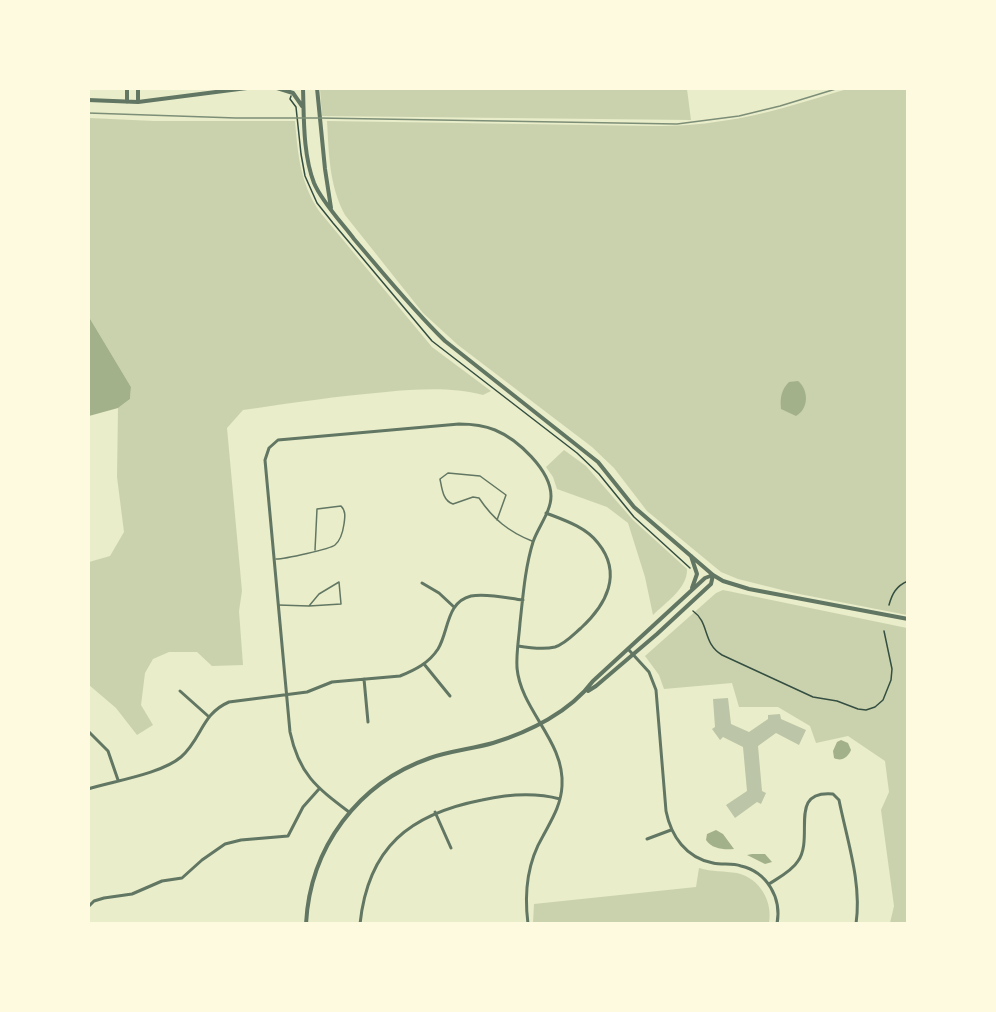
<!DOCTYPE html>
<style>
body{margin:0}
#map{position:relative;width:996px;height:1012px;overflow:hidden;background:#e9edc9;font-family:Karla,sans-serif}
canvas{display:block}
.frame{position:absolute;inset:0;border:90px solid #fefae0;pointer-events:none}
</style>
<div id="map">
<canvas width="996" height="1012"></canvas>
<div class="frame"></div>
</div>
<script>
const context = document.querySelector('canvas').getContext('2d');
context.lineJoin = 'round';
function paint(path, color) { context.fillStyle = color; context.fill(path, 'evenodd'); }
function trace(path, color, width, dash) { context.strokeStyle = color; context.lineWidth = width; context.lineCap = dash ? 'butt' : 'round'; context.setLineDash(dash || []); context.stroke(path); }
paint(new Path2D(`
 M320,89H687L691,120L322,116Z
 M847,89H907V615L794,593L738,579L721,572L647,511L614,468L592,447L458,345L423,313L345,215C329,185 329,154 327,121L653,126C677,126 699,125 722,121C765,115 807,101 847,89Z
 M89,118L154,121H295C298,155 300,182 319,211L432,347L491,391L483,395C452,387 419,389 386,392C338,396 291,403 243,410L227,428L242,591L239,611L243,665L212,666L197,652H169L153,659L145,673L141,705L153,725L137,735L116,708L89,685V562L110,556L124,532L117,477L118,408L130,399L131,387L89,317Z
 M564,450L586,466L633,520L687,569C688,588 665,603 653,615L645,577L628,523L607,507L557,489L553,477L546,467Z
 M723,590L907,628V923H890L894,906L881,810L889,792L885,761L848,736L816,743L810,726L778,707H739L732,683L664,689L659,675L645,656L716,593Z
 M699,868C712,872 724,871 737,873C760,878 773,902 769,923H533L534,904L696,887Z`), '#cad2ad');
paint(new Path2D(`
 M89,317L131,387L130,399L118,408L89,416Z
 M798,381C809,390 809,409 796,416L781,409C780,398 781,390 789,382Z
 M841,740L848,743L851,750C848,757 842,762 834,758L833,751L837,742Z
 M716,830L723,834L734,849C724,850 712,849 706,840L707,834Z
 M752,854H765L772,862L765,864L747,855Z`), '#a3b18a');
paint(new Path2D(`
 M728,698L731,724L749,732L768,719V715L780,714L781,719L806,730L799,745L776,733L758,746L762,791L766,793L761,804L757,802L735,818L726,805L747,791L743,747L723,737L720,740L712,729L715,727L713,699Z`), '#bcc5a7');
trace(new Path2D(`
 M291,96L290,99L296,107L301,154L305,176L317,203L333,223L432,341L577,453L599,474L634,517L690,568
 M889,605C892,594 896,586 908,581
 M693,611C710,623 702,643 722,655L813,697L837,701L858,709L866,710L875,707L883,700L891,680L892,669L884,631`), '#344e41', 1.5);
trace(new Path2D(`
 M497,520L506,495L480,476L448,473L440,479C442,489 443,501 453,504L473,497L479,498C493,519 509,532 532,541
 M276,559C285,559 330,549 335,545C341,540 343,531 344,524C345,517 346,511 341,506L317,509L315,550
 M278,605L309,606L341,604L339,582L319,594L309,606`), '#617663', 1.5);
trace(new Path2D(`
 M422,583L439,593L454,607
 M518,646C530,648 543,650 555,647C565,644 573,635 581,628C606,605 623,574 598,543C586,527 564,520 546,513
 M628,649L649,672L656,690L666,811C671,836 686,858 713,863C722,865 732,863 741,866C767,872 782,898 777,924
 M424,664L450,696
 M364,679L368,722
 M180,691L208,716
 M88,731L108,751L118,780
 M88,789C114,781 161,774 181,757C202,739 201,714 229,702L307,692L332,682L400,676C415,670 429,663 438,649C449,631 446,602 471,596C487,593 507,598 523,600
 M349,812C316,787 299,774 290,732L265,460L269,448L278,440L459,424C472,424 483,425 495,430C517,439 551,470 551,496C551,512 538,527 533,542C525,568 523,596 520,623C519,638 516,653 517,668C521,711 565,741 562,786C561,805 552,819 543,836C527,863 524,893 528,924
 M435,812L451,848
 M647,839L671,830
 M769,884C778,878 792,871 798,861C815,837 787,790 833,794L839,800C847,840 862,883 856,924
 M88,907L94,901L104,898L132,894L162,881L182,878L202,860L225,844L241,840L288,836L303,807L319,789
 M360,924C368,847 410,814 482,800C509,794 534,792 560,799`), '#617663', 3);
trace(new Path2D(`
 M116,88H184
 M277,88L293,93L302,106
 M303,88C304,120 303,154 314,183C322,202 342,223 354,239C384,274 412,309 445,341L598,462L634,507L713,575L723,581L749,589L908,619
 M317,88L325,169L331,208
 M88,100L138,102L247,88
 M127,102V88
 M138,102V88
 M691,556L697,574L692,588
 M588,691L596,686L657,634L711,584L713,575
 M306,924C310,847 358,783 430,758C450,751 472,749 493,743C529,732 570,712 593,681L705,578L713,575`), '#617663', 4);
trace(new Path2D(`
 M88,113L236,118H319L677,124L739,116L780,106L839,88`), '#7c8e77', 1.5);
</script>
